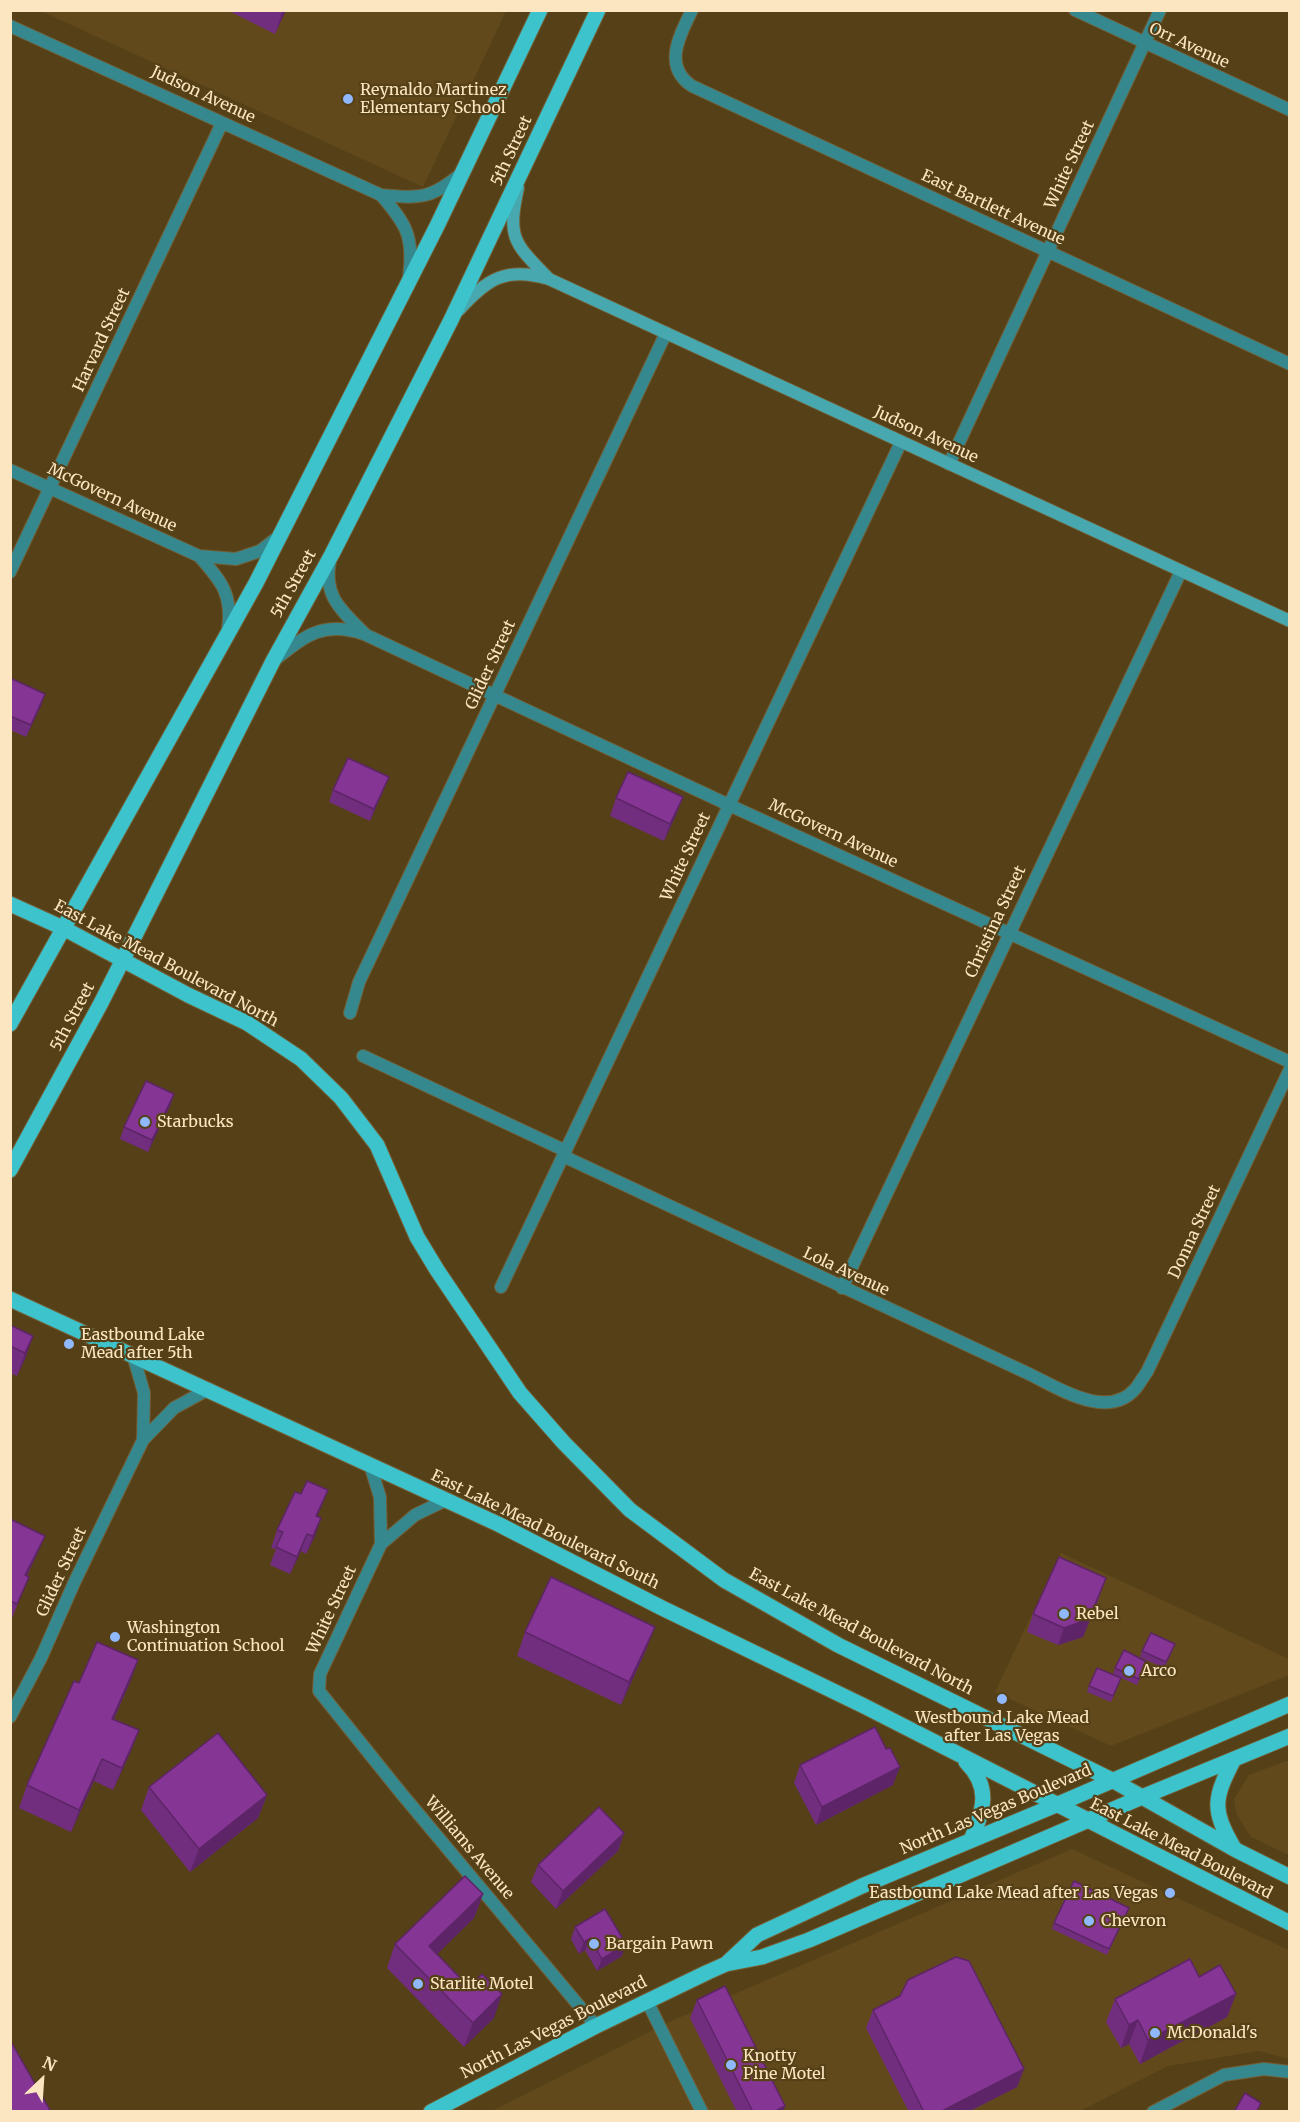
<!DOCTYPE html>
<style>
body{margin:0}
#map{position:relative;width:1300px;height:2122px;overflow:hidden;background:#554017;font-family:Merriweather,serif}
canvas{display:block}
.frame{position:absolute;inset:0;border:12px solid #fbe6c1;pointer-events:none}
.north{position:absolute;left:12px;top:2050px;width:60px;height:60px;-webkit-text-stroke:4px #554017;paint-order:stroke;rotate:25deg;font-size:16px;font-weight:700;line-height:24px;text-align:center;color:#fbe6c1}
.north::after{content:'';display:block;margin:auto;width:21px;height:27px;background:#fbe6c1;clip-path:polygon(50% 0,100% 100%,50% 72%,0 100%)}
</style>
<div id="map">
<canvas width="1300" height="2122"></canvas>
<div class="frame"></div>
<div class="north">N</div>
</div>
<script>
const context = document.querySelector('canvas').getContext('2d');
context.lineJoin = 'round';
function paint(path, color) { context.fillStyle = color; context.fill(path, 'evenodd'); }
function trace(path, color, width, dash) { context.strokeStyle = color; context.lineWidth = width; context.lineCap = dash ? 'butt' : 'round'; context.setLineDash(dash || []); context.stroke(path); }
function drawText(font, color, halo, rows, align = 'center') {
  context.font = font + ' Merriweather,serif'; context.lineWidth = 4.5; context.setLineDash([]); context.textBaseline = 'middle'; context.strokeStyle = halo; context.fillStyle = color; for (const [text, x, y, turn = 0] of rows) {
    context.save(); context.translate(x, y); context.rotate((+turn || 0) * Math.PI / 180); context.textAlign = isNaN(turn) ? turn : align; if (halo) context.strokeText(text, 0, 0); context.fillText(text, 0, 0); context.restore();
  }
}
paint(new Path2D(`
 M41,11H506L423,187Z
 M1061,1553L1289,1659V1675L1111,1746L995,1692Z
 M1289,1760H1290L1289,1855L1251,1837L1237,1815L1234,1799L1249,1775Z
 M1072,1849L1289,1950V2059L1259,2051L1168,2066L1080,2111L490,2112L669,2022Z`), '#61491b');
const street = new Path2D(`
 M692,10C680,35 662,66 692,86L1290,364
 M1075,10L1290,110
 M10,26L381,195C420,198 429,200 461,174
 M381,195C407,225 414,237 409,277
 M949,464L1160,10
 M10,470L199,556L236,559L260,551L278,537
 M199,556C221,581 233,594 228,629
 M330,561C323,596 341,610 364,633
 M10,572L222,123
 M276,659C307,634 324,621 364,634L729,805L1290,1062
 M350,1013L359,982L666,333
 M363,1056L566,1151
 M563,1156L1027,1373C1057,1387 1108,1422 1136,1388C1140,1383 1143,1377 1147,1372L1290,1069
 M501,1287L901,442
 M842,1288L1181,571
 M133,1355L144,1393L143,1440
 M370,1465L380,1497L381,1544
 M446,1500L415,1515L381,1544L320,1674L319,1691L401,1793L596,2026
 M10,1717L41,1658L74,1583L143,1440L174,1408L209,1389
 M647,2001L702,2112
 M1153,2112L1224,2075L1264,2069L1290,2072`);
const secondary = new Path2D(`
 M518,188C507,238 514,243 548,278
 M459,310C487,279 506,266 549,279L1290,621`);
const primary = new Path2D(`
 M10,904L63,928L188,995L247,1023L301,1059L341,1098L377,1145L417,1237L437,1270L520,1393L564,1443L630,1510L724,1580L838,1645L1112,1780L1236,1850L1290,1877
 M10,1024L256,583L437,226L540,10
 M10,1170L101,1003L273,661L332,554L451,320L598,10
 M10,1299L498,1524L662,1608L864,1706L1290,1923
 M1234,1759C1214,1798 1211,1809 1234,1848
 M966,1762C992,1788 983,1810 971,1840
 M726,1964L757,1935L862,1886L1056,1805L1290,1704
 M431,2112L596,2026L708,1972L726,1964L762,1957L809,1940L1142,1797L1290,1736`);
trace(street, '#735e36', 14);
trace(secondary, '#735e36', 14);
trace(primary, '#735e36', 17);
trace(street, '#34888e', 12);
trace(secondary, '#47a8af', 12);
trace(primary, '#3cc3cc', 15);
paint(new Path2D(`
 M227,10H286L275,34Z
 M10,678L41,706L26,737L10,730Z
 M384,789L370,821L329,802L333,790Z
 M683,797L676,815L664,841L610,816L616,798Z
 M174,1094L170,1106L148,1152L120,1139L124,1127Z
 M10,1325L33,1336L25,1359L17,1376L10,1373Z
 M328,1490L317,1516L315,1536L306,1554L301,1551L290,1574L270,1565L276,1549L271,1548L277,1530L301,1494Z
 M10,1519L39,1550L27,1576L23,1591L12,1618L10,1617Z
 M1100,1596L1083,1637L1058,1645L1027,1632L1033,1614Z
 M655,1627L646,1650L621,1705L517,1656L525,1632Z
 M1173,1650L1164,1668L1140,1657L1142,1651Z
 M138,1660L130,1682L114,1719L139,1730L130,1753L113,1790L94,1781L71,1832L19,1808L27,1785L79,1683Z
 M1147,1662L1137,1685L1113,1674L1115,1668Z
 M1119,1684L1111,1702L1087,1692L1089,1686Z
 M800,1765L893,1785L816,1825L794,1783Z
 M149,1787L267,1795L258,1818L190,1872L141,1810Z
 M624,1833L618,1851L556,1909L531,1882L538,1865Z
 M483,1894L474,1918L437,1954L494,2018L464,2047L387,1968L395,1944Z
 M1129,1908L1107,1955L1052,1929L1054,1923Z
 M575,1927L622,1956L597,1971L585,1950L579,1954L571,1939Z
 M1199,1977L1236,1994L1227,2017L1140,2064L1129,2044L1121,2048L1106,2022L1115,1999Z
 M697,2000L783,2112H737L690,2018Z
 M873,2010L1024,2069L1017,2087L968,2112H909L866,2028Z`), '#722e7e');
paint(new Path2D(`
 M283,10H286L275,34Z
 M45,694L41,706L26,737L31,725Z
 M389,777L384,789L370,821L374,809Z
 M683,797L676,815L664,841L670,824Z
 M174,1094L170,1106L148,1152L152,1140Z
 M33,1336L25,1359L17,1376L25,1353Z
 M328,1490L321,1508L310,1533L316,1516Z
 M321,1518L315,1536L306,1554L313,1536Z
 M307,1534L301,1551L290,1574L297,1557Z
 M45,1536L39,1550L20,1589L25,1575Z
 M1106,1578L1083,1637L1058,1645L1064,1628Z
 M655,1627L646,1650L621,1705L629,1682Z
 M138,1660L130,1682L104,1741L112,1719Z
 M139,1730L130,1753L113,1790L122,1768Z
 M102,1759L94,1781L71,1832L79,1810Z
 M900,1767L893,1785L816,1825L822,1807Z
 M267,1795L258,1818L190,1872L199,1849Z
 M624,1833L618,1851L556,1909L563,1891Z
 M483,1894L474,1918L421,1970L429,1946Z
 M590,1938L585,1950L579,1954L584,1942Z
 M626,1944L622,1956L597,1971L602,1959Z
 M502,1994L494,2018L464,2047L473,2023Z
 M1236,1994L1227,2017L1140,2064L1148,2040Z
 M1138,2020L1129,2044L1121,2048L1129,2025Z
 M1024,2069L1017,2087L968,2112H940Z
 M785,2106L783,2112H774Z`), '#5d2567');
const building = new Path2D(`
 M10,678L45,694L31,725L10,716Z
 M348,758L389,777L374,809L333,790Z
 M628,772L683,797L670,824L616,798Z
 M146,1081L174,1094L152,1140L124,1127Z
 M10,1325L33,1336L25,1353L10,1346Z
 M307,1481L328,1490L316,1516L321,1518L313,1536L307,1534L297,1557L276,1547L283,1532L277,1530L295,1492L301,1494Z
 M10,1519L45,1536L25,1575L29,1577L17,1604L10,1601Z
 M1059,1557L1106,1578L1089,1619L1064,1628L1033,1614Z
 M551,1577L655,1627L629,1682L525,1632Z
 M1151,1633L1175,1644L1166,1662L1142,1651Z
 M97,1642L138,1660L112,1719L139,1730L122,1768L102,1759L79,1810L27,1785L74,1681L79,1683Z
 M1124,1650L1147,1662L1139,1679L1115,1668Z
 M1097,1668L1121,1678L1113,1696L1089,1686Z
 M875,1727L886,1749L890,1748L900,1767L822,1807L800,1765Z
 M218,1733L267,1795L199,1849L149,1787Z
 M599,1807L624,1833L563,1891L538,1865Z
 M465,1876L483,1894L429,1946L469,1987L482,1974L502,1994L473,2023L395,1944Z
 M1074,1881L1129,1908L1109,1949L1054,1923Z
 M605,1909L626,1944L602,1959L590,1938L584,1942L575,1927Z
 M956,1957L969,1961L1024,2069L940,2112H924L873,2010L900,1996L908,1980Z
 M1190,1959L1199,1977L1220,1965L1236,1994L1148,2040L1138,2020L1129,2025L1115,1999Z
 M725,1986L785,2106L774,2112H753L697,2000Z
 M10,2040L51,2112H10Z
 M1245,2093L1261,2103L1256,2112H1234Z`);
paint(building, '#853593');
trace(building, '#5d2567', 1.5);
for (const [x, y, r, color] of [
 [348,99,6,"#90b8fd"],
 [145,1122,6,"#90b8fd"],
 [69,1344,6,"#90b8fd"],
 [1064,1614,6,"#90b8fd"],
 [115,1637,6,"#90b8fd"],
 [1129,1671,6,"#90b8fd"],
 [1002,1699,6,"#90b8fd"],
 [1170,1893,6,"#90b8fd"],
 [1089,1921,6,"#90b8fd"],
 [594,1944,6,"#90b8fd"],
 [418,1984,6,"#90b8fd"],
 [1155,2033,6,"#90b8fd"],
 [731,2065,6,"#90b8fd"]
]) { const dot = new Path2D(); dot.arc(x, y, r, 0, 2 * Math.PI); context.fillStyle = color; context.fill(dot); trace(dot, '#554017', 2); }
drawText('16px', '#fbe6c1', '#554017', [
 ["Orr Avenue",1189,46,25],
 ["Judson Avenue",203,95,25],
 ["5th Street",512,151,-65],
 ["White Street",1070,165,-65],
 ["East Bartlett Avenue",993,208,25],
 ["Harvard Street",102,340,-65],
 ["Judson Avenue",926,435,25],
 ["McGovern Avenue",112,498,25],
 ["5th Street",294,584,-61],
 ["Glider Street",491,665,-65],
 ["McGovern Avenue",833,834,25],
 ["White Street",686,857,-65],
 ["Christina Street",996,922,-65],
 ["East Lake Mead Boulevard North",166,964,28],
 ["5th Street",73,1017,-62],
 ["Donna Street",1195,1232,-65],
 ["Lola Avenue",846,1272,25],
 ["East Lake Mead Boulevard South",545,1530,26],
 ["Glider Street",62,1572,-65],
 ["White Street",332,1610,-65],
 ["East Lake Mead Boulevard North",861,1632,28],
 ["North Las Vegas Boulevard",996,1810,-23],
 ["Williams Avenue",469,1848,50],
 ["East Lake Mead Boulevard",1181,1849,27],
 ["North Las Vegas Boulevard",554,2028,-27]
]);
drawText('16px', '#fbe6c1', '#554017', [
 ["Reynaldo Martinez",360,90],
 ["Elementary School",360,108],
 ["Starbucks",157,1122],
 ["Eastbound Lake",81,1335],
 ["Mead after 5th",81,1353],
 ["Rebel",1076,1614],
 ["Washington",127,1628],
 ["Continuation School",127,1646],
 ["Arco",1141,1671],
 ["Westbound Lake Mead",1002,1718,"center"],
 ["after Las Vegas",1002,1736,"center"],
 ["Eastbound Lake Mead after Las Vegas",1158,1893,"right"],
 ["Chevron",1101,1921],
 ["Bargain Pawn",606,1944],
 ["Starlite Motel",430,1984],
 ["McDonald's",1167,2033],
 ["Knotty",743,2056],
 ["Pine Motel",743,2074]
], 'left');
</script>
